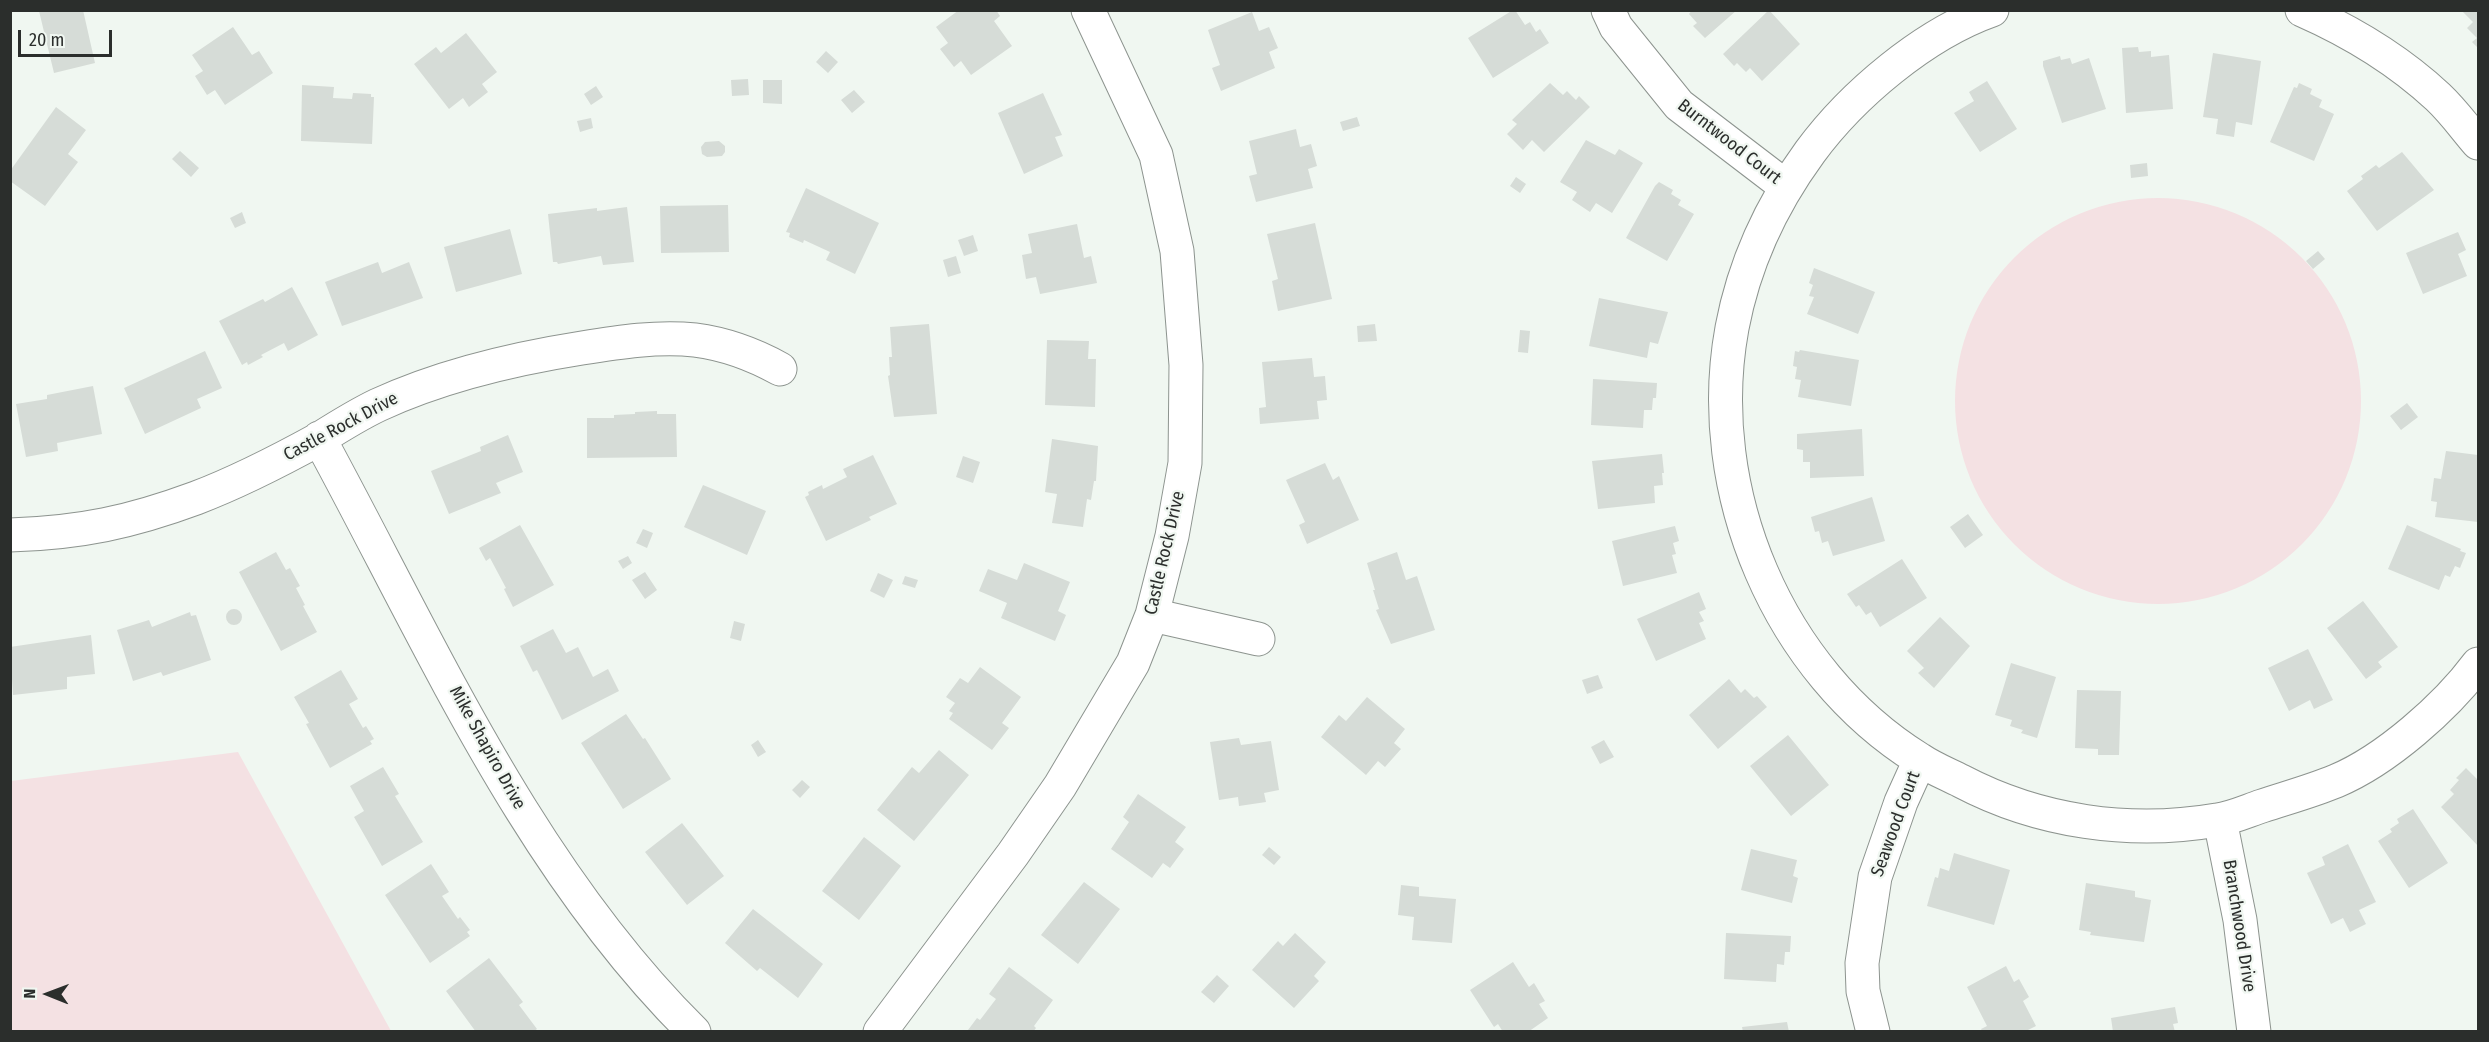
<!DOCTYPE html>
<style>
body{margin:0}
#map{position:relative;width:2489px;height:1042px;overflow:hidden;background:#f0f7f1;font-family:"Fira Sans Condensed",sans-serif}
canvas{display:block}
.frame{position:absolute;inset:0;border:12px solid #2b2e2c;pointer-events:none}
.north{position:absolute;left:18px;top:964px;width:60px;height:60px;-webkit-text-stroke:4px #f0f7f1;paint-order:stroke;rotate:271deg;font-size:16px;font-weight:700;line-height:24px;text-align:center;color:#2b2e2c}
.north::after{content:'';display:block;margin:auto;width:21px;height:27px;background:#2b2e2c;clip-path:polygon(50% 0,100% 100%,50% 72%,0 100%)}
.scale{position:absolute;left:18px;top:30px;width:94px;height:27px;box-sizing:border-box;border:3px solid #2b2e2c;border-top:0;padding-left:8px;font-size:18px;line-height:21px;white-space:nowrap;color:#2b2e2c;-webkit-text-stroke:4px #f0f7f1;paint-order:stroke}
</style>
<div id="map">
<canvas width="2489" height="1042"></canvas>
<div class="frame"></div>
<div class="north">N</div>
<div class="scale">20 m</div>
</div>
<script>
const context = document.querySelector('canvas').getContext('2d');
context.lineJoin = 'round';
function paint(path, color) { context.fillStyle = color; context.fill(path, 'evenodd'); }
function trace(path, color, width, dash) { context.strokeStyle = color; context.lineWidth = width; context.lineCap = dash ? 'butt' : 'round'; context.setLineDash(dash || []); context.stroke(path); }
function drawText(font, color, halo, rows, align = 'center') {
  context.font = font + ' "Fira Sans Condensed",sans-serif'; context.lineWidth = 4.5; context.setLineDash([]); context.textBaseline = 'middle'; context.strokeStyle = halo; context.fillStyle = color; for (const [text, x, y, turn = 0] of rows) {
    context.save(); context.translate(x, y); context.rotate((+turn || 0) * Math.PI / 180); context.textAlign = isNaN(turn) ? turn : align; if (halo) context.strokeText(text, 0, 0); context.fillText(text, 0, 0); context.restore();
  }
}
paint(new Path2D(`
 M1955 401a203 203 0 1 1 406 0a203 203 0 1 1-406 0Z
 M238,752L391,1031H11V781Z`), '#f4e1e3');
paint(new Path2D(`
 M83,10L95,63L54,73L39,11Z
 M959,10H996L1000,16L994,21L1012,46L971,75L961,61L954,67L940,49L948,43L936,27Z
 M1513,10H1515L1525,25L1530,22L1536,32L1540,29L1549,43L1493,78L1468,38Z
 M1692,10H1737L1705,38L1693,26L1697,23L1689,14Z
 M1769,10L1800,44L1762,81L1750,68L1746,72L1737,63L1734,66L1723,54Z
 M2461,10H2478V48L2472,42L2477,38L2467,28L2473,22Z
 M1252,12L1259,31L1269,27L1278,48L1269,52L1275,68L1221,91L1212,68L1220,65L1208,30Z
 M233,27L252,55L259,51L273,73L225,105L215,90L207,95L195,76L203,71L192,55Z
 M466,33L497,72L482,84L488,92L469,107L463,98L449,109L414,64L436,47L441,53Z
 M2138,47L2139,52L2151,51V57L2169,55L2173,109L2126,113L2122,48Z
 M826,51L838,62L828,73L816,62Z
 M2213,53L2261,61L2252,125L2236,122L2234,137L2216,134L2218,119L2203,117Z
 M2060,56L2061,60L2070,58L2072,64L2089,58L2106,109L2062,123L2043,66V61Z
 M748,79L749,95L732,96L731,80Z
 M763,80H782V104L763,103Z
 M1987,81L2017,129L1980,152L1954,113L1974,101L1969,92Z
 M1550,83L1563,95L1567,91L1576,100L1579,96L1590,107L1544,152L1532,140L1523,150L1507,134L1517,124L1512,120Z
 M2299,83L2312,89L2310,94L2322,100L2319,107L2334,114L2314,161L2270,142L2294,87L2297,88Z
 M302,85L334,87L333,98L352,99L353,93L371,94V97H374L372,144L301,141Z
 M596,86L603,97L591,105L584,94Z
 M854,90L865,102L852,113L841,100Z
 M1043,93L1062,135L1055,137L1063,156L1024,174L998,113Z
 M56,107L86,130L68,154L78,162L45,206L10,181V171Z
 M1357,117L1360,126L1343,131L1340,122Z
 M591,118L593,128L580,132L577,121Z
 M1296,129L1300,147L1311,144L1317,166L1308,169L1313,188L1256,202L1249,176L1257,174L1249,141Z
 M1586,140L1615,155L1619,149L1643,163L1612,213L1596,203L1590,212L1572,200L1577,192L1560,182Z
 M719,141L725,146V152L722,156L707,157L702,154L701,147L705,142Z
 M180,151L199,168L191,177L172,159Z
 M2402,152L2434,190L2377,231L2347,191L2363,179L2361,176L2376,165L2379,168Z
 M2147,163L2148,176L2131,178L2130,165Z
 M1516,177L1526,184L1520,193L1510,186Z
 M1659,182L1673,190L1671,194L1681,200L1678,205L1694,214L1667,261L1626,238L1655,186Z
 M806,188L879,223L855,274L826,260L830,252L804,240L803,243L789,237L790,233L786,232Z
 M728,205L729,252L661,253L660,206Z
 M627,207L634,262L603,265L601,256L558,264L557,262H553L548,214L597,208V211Z
 M242,212L246,223L235,228L230,218Z
 M1315,223L1332,299L1278,311L1272,281L1278,279L1267,234Z
 M1077,224L1084,258L1091,256L1097,283L1040,294L1036,277L1026,279L1022,255L1032,253L1028,234Z
 M510,229L522,274L456,292L444,247Z
 M2458,232L2466,250L2458,254L2467,276L2423,294L2406,253Z
 M973,235L978,251L964,256L958,240Z
 M2318,251L2325,259L2313,269L2306,261Z
 M956,256L961,273L948,277L943,260Z
 M378,262L382,273L409,262L423,298L342,326L325,282Z
 M1814,268L1875,292L1858,334L1807,314L1814,297L1809,296L1813,285L1809,283Z
 M292,287L318,335L288,351L284,343L261,355L263,357L248,365L247,362L242,365L219,321L263,299L265,302Z
 M1599,298L1668,312L1658,344L1650,342L1647,358L1589,346Z
 M929,324L937,414L894,417L888,376L890,375L889,357H892L890,327Z
 M1375,324L1377,341L1358,342L1357,326Z
 M1520,330L1530,331L1528,353L1518,352Z
 M1047,340L1089,341L1088,359H1096L1095,407L1045,405Z
 M1800,350L1859,360L1851,406L1798,397L1801,380L1795,379L1797,367L1793,366L1795,351L1799,352Z
 M205,351L222,388L197,399L201,408L145,434L124,388Z
 M1312,358L1314,377L1325,376L1327,400L1317,401L1319,419L1260,424L1259,408L1266,407L1262,362Z
 M1593,379L1657,383L1656,398H1653L1652,410H1644L1643,428L1591,425Z
 M93,386L102,434L57,443L58,451L26,457L16,404L47,399V395Z
 M2407,403L2418,417L2401,430L2390,416Z
 M657,411V414H676L677,457L587,458V418H614V415L635,414V412Z
 M1862,429L1864,476L1810,478V462H1803V450L1797,449V434Z
 M508,435L523,472L496,483L501,493L449,514L431,471L481,451L480,447Z
 M1052,439L1098,446L1096,481H1094L1091,500L1087,499L1083,527L1052,523L1057,494L1045,492Z
 M2446,451L2478,455V522L2435,517L2437,502L2431,501L2434,478L2441,479Z
 M1662,454L1664,473H1662L1663,485L1654,486L1655,503L1598,509L1592,461Z
 M873,455L897,504L869,517L871,520L826,541L805,497L809,495L808,492L822,485L823,489L847,477L843,469Z
 M963,456L980,462L973,483L956,477Z
 M1325,463L1333,480L1339,476L1359,520L1307,544L1299,525L1305,522L1286,480Z
 M703,485L766,511L747,555L684,527Z
 M1872,497L1885,541L1833,556L1828,541L1822,543L1819,531L1815,532L1811,517Z
 M1968,514L1983,535L1965,548L1950,527Z
 M520,525L554,585L513,607L504,589L506,588L490,558L486,561L479,548Z
 M2407,525L2461,549L2460,551L2466,553L2460,568L2455,566L2450,577L2445,575L2439,590L2388,569Z
 M1675,526L1679,541L1673,543L1676,554L1672,555L1677,573L1623,586L1612,541Z
 M643,529L653,533L647,548L636,543Z
 M276,552L286,570L290,568L300,586L296,588L305,605L303,606L317,632L281,651L239,572Z
 M1397,552L1406,580L1417,576L1435,630L1391,644L1376,610L1379,609L1373,590H1375L1367,563Z
 M628,556L632,563L623,569L618,561Z
 M1902,559L1927,598L1880,627L1871,612L1866,615L1859,605L1856,607L1847,594Z
 M1024,563L1070,582L1058,611L1066,615L1055,641L1001,618L1007,603L979,591L988,569L1017,580Z
 M645,572L657,590L645,599L632,580Z
 M878,573L893,580L884,598L870,591Z
 M905,576L918,580L915,588L902,584Z
 M1699,592L1706,609L1699,612L1704,621L1699,623L1706,639L1656,661L1637,619Z
 M2363,601L2398,647L2378,662L2382,667L2366,679L2327,628Z
 M226 617a8 8 0 1 1 16 0a8 8 0 1 1-16 0Z
 M190,612L191,616L196,615L211,660L163,676L161,672L133,681L117,630L149,620L152,627Z
 M1940,617L1970,646L1934,688L1918,673L1924,668L1907,651Z
 M734,621L745,624L741,641L730,638Z
 M553,629L566,653L578,647L593,677L608,669L619,691L562,720L537,670L533,672L520,646Z
 M91,635L95,674L67,677V689L13,695L10,647Z
 M2308,649L2333,700L2314,709L2310,700L2289,711L2268,668Z
 M2011,663L2056,677L2037,738L2021,733L2023,730L2010,726L2012,720L1995,715Z
 M980,667L1021,697L1002,723L1009,728L992,750L949,719L953,713L949,711L955,703L946,697L960,678L968,683Z
 M341,670L358,699L349,704L363,728L366,726L374,739L370,741L372,744L330,768L306,724L309,723L294,697Z
 M1598,675L1603,688L1587,694L1582,680Z
 M1729,679L1741,693L1745,689L1754,698L1757,696L1767,707L1718,749L1689,715Z
 M2077,690L2121,691L2119,755H2098V749L2075,748Z
 M1367,697L1405,729L1394,743L1401,749L1385,767L1378,761L1366,775L1321,737L1339,715L1346,721Z
 M626,714L643,739L645,738L671,779L623,809L581,743Z
 M1788,735L1829,785L1791,816L1750,766Z
 M1239,738L1241,745L1271,741L1279,790L1264,793L1266,802L1239,806L1238,797L1219,800L1210,742Z
 M758,740L766,752L758,757L751,745Z
 M1604,740L1614,757L1600,764L1591,747Z
 M939,750L969,775L914,841L877,810L912,767L919,773Z
 M383,767L399,794L395,796L423,842L382,866L354,817L364,811L350,786Z
 M2466,768L2478,780V846L2441,807L2454,794L2450,790L2459,780L2456,778Z
 M802,780L810,787L800,798L792,790Z
 M1138,794L1186,827L1175,842L1184,849L1170,868L1163,863L1152,878L1111,849L1129,822L1123,817Z
 M2413,809L2448,863L2409,888L2378,841L2392,832L2390,829L2399,823L2397,819Z
 M682,823L724,876L687,905L645,852Z
 M864,837L901,866L859,920L822,891Z
 M2348,844L2376,902L2359,910L2366,924L2350,932L2343,918L2331,924L2307,873L2325,865L2322,857Z
 M1269,847L1281,857L1274,865L1262,855Z
 M1751,849L1797,860L1793,876L1798,878L1792,903L1741,890Z
 M1954,853L2010,870L1994,925L1927,906L1935,877L1938,878L1940,868L1949,871Z
 M431,864L449,892L442,896L458,919L460,917L470,930L467,932L470,936L430,963L385,895Z
 M1084,882L1120,909L1078,964L1041,935Z
 M2086,883L2135,891V897L2151,900L2144,942L2090,935L2091,932L2079,930Z
 M1401,885L1419,887V896L1456,899L1452,943L1412,940L1414,917L1398,915Z
 M753,909L823,964L798,998L760,968L757,971L725,943Z
 M1295,933L1326,962L1314,976L1319,981L1294,1008L1252,970L1278,941L1283,946Z
 M1726,933L1791,936L1790,952H1785L1784,965L1777,964L1776,982L1724,979Z
 M489,958L523,1002L519,1005L537,1029L533,1032H476L446,991Z
 M1513,962L1529,987L1534,983L1545,1001L1539,1004L1548,1018L1528,1032H1503L1498,1024L1494,1027L1470,990Z
 M2006,966L2014,982L2019,979L2029,997L2023,1001L2036,1026L2024,1032H1983L1981,1029L1987,1026L1967,987Z
 M1009,967L1053,1000L1034,1026L1036,1028L1033,1032H970L968,1030L977,1018L980,1020L996,999L989,994Z
 M1217,975L1229,986L1214,1003L1201,992Z
 M2175,1007L2178,1023L2173,1024L2175,1032H2113L2111,1018Z
 M1787,1022L1789,1032H1743L1742,1027Z`), '#d6dcd7');
const minor = new Path2D(`
 M1608,10L1616,27L1679,105L1785,186
 M1992,10C1924,34 1852,95 1810,152C1772,204 1744,264 1732,328C1702,491 1778,671 1919,759C1932,768 1947,774 1961,781C2039,822 2130,835 2217,820C2232,818 2247,811 2262,806C2286,798 2312,791 2336,781C2386,760 2446,707 2478,664
 M2302,10C2352,32 2398,60 2438,97C2453,111 2465,128 2478,143
 M319,438C430,642 527,867 694,1032
 M10,535C80,533 131,522 196,498C238,482 279,461 319,439C338,427 357,415 378,405C443,375 512,359 582,348C619,342 658,336 695,340C726,344 753,354 780,369
 M1152,615L1258,639
 M2220,820L2240,920L2254,1032
 M880,1032L1013,854L1060,786L1133,663L1152,615L1172,536L1185,463L1186,365L1177,251L1156,155L1088,10
 M1873,1032L1863,991L1862,963L1875,877L1901,802L1920,760`);
trace(minor, '#8d948f', 35);
trace(minor, '#fff', 33);
drawText('18px', '#2b2e2c', '#f0f7f1', [
 ["Burntwood Court",1729,142,38],
 ["Castle Rock Drive",341,427,-28],
 ["Castle Rock Drive",1165,553,-77],
 ["Mike Shapiro Drive",487,748,61],
 ["Seawood Court",1896,824,-70],
 ["Branchwood Drive",2239,926,81]
]);
</script>
